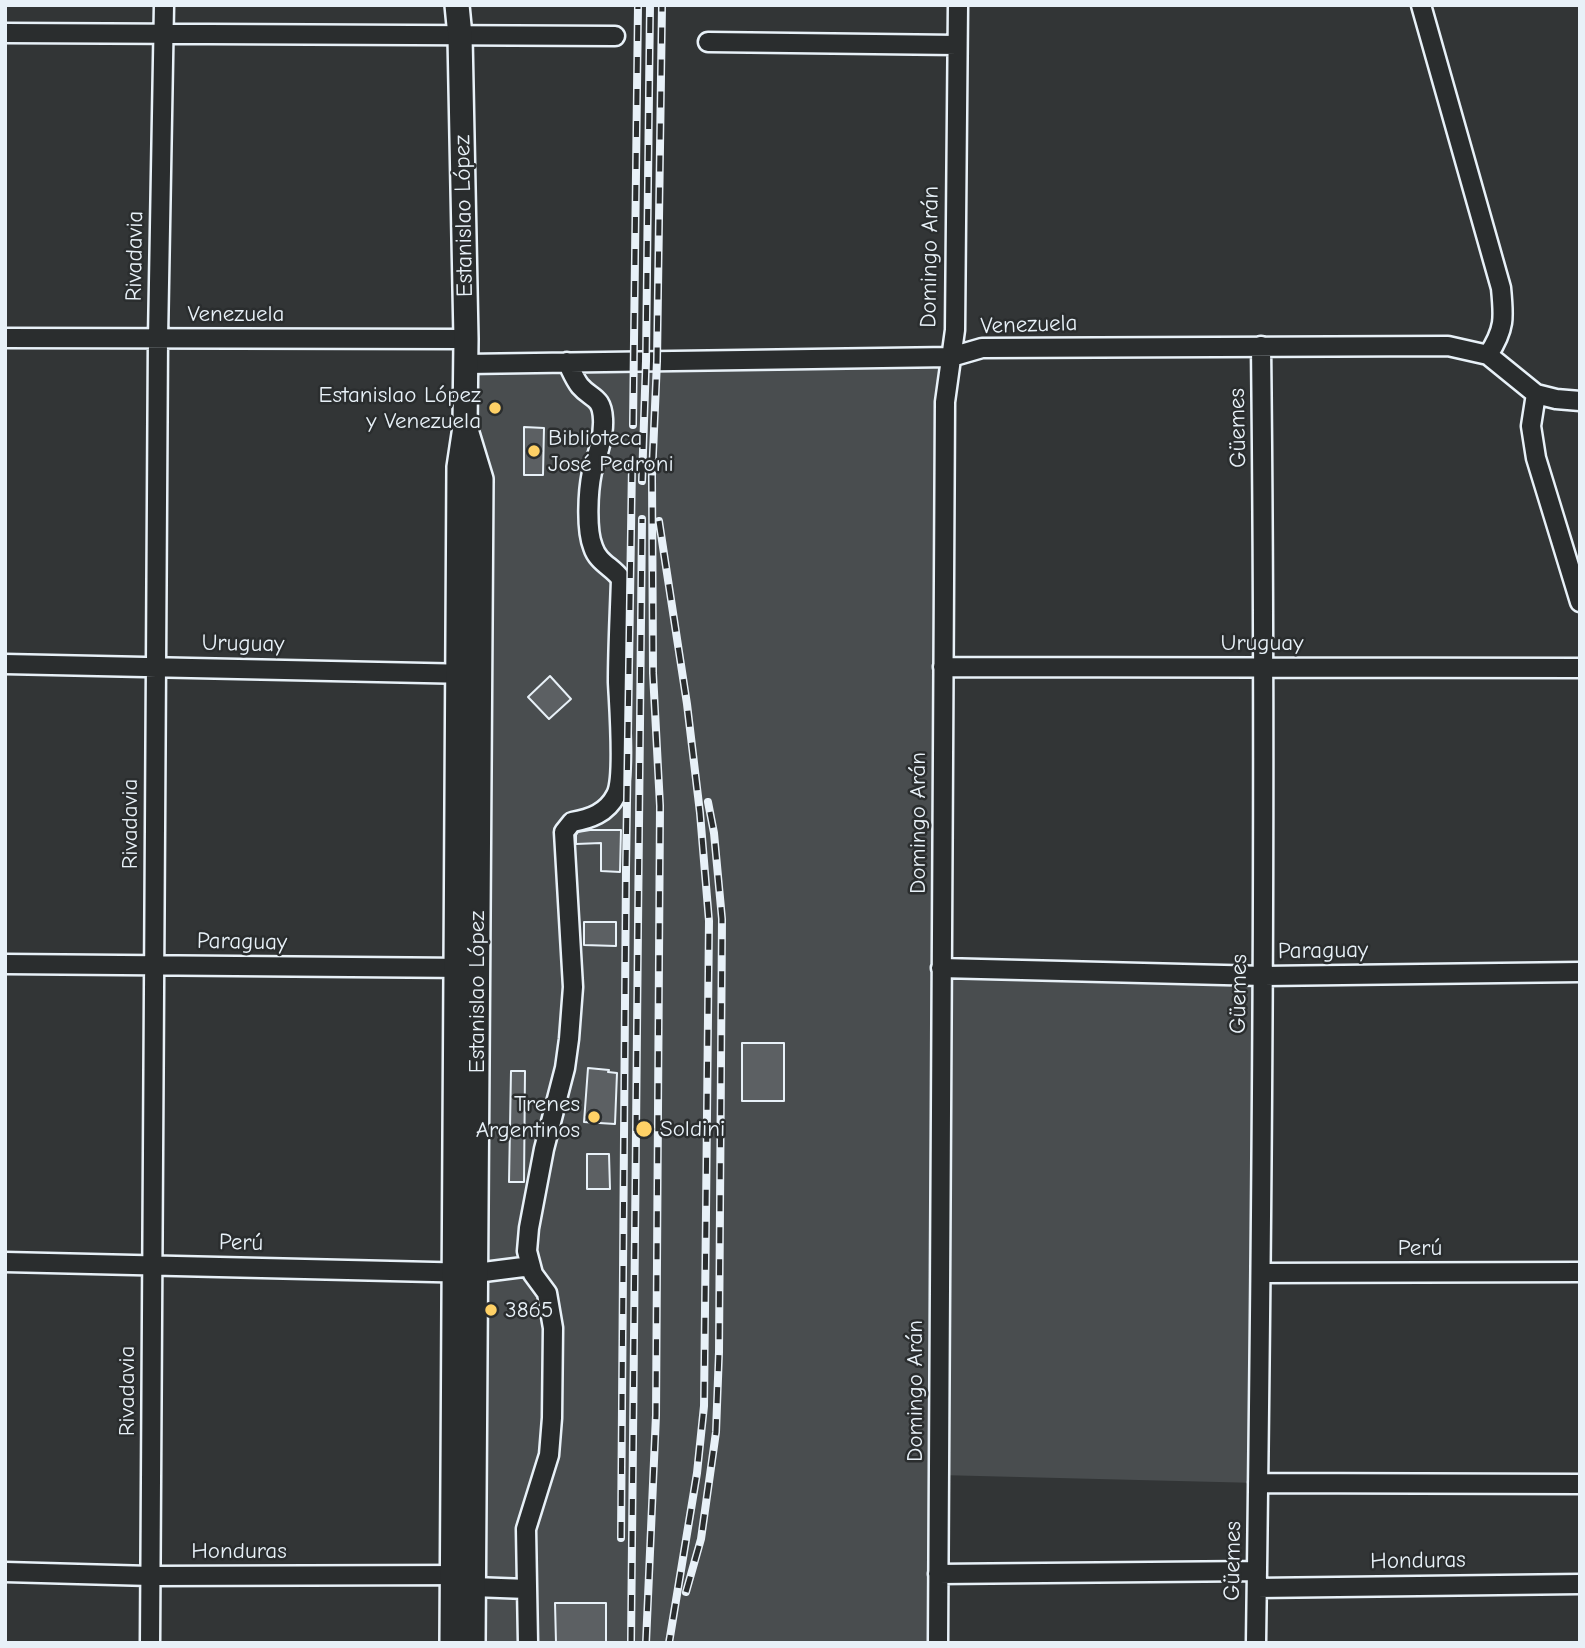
<!DOCTYPE html>
<meta charset="utf-8">
<style>
body{margin:0}
#map{position:relative;width:1585px;height:1648px;overflow:hidden;background:#323536;font-family:"Comic Neue",sans-serif}
canvas{display:block}
.frame{position:absolute;inset:0;border:7px solid #e8f1f8;pointer-events:none}
</style>
<div id="map">
<canvas width="1585" height="1648"></canvas>
<div class="frame"></div>
</div>
<script>
const context = document.querySelector('canvas').getContext('2d');
context.lineJoin = 'round';
function paint(path, color) { context.fillStyle = color; context.fill(path, 'evenodd'); }
function trace(path, color, width, dash) { context.strokeStyle = color; context.lineWidth = width; context.lineCap = dash ? 'butt' : 'round'; context.setLineDash(dash || []); context.stroke(path); }
function drawText(font, color, halo, rows, align = 'center') {
  context.font = font + ' "Comic Neue",sans-serif'; context.lineWidth = 5; context.setLineDash([]); context.textBaseline = 'middle'; context.strokeStyle = halo; context.fillStyle = color; for (const [text, x, y, turn = 0] of rows) {
    context.save(); context.translate(x, y); context.rotate((+turn || 0) * Math.PI / 180); context.textAlign = isNaN(turn) ? turn : align; if (halo) context.strokeText(text, 0, 0); context.fillText(text, 0, 0); context.restore();
  }
}
paint(new Path2D(`
 M951,357L941,968L1264,976L1258,1483L939,1475L938,1643H473L466,364Z`), '#494d4f');
const building = new Path2D(`
 M524,427L544,428L543,475H524Z
 M550,676L571,699L549,719L528,697Z
 M590,830H621L620,872L601,871V843L576,844V835L578,832Z
 M584,922H616V946L584,945Z
 M742,1043H784V1101H742Z
 M588,1068L609,1070L608,1072L617,1073L615,1124L584,1122Z
 M511,1071H525L524,1182H509Z
 M587,1154H609L610,1189H587Z
 M555,1603H606V1643H556Z`);
paint(building, '#5c6063');
trace(building, '#e8f1f8', 2);
const minor = new Path2D(`
 M1421,5L1501,288C1504,318 1505,329 1488,355
 M5,33L615,36
 M708,42L957,45
 M5,338L466,339
 M466,364L951,357L982,348L1448,346L1488,355L1536,394L1556,399L1580,401
 M1536,394L1531,426L1536,458L1580,602
 M5,664L471,674
 M943,667L1580,668
 M5,964L467,968
 M941,968L1264,976L1580,972
 M5,1262L476,1273L531,1266
 M1261,1273L1580,1272
 M1258,1483L1580,1484
 M5,1572L151,1576L464,1575
 M938,1574L1257,1571
 M474,1587L527,1589
 M1257,1588L1580,1584
 M150,1643L158,338L164,5
 M528,1643L526,1529L549,1455L552,1418L553,1328L547,1293L533,1274L527,1251L529,1228L544,1149L565,1068L569,1039L573,987L564,832L572,822C590,819 607,813 616,795C625,778 619,705 618,682C618,648 620,613 621,579C613,567 598,563 593,547C586,530 588,491 592,472C597,456 604,437 603,419C602,396 591,399 580,386C575,380 571,370 567,362
 M938,1643L945,402L955,330L958,5
 M1256,1643C1262,1210 1266,778 1261,346`);
const major = new Path2D(`
 M467,433L481,479L473,1643
 M452,1643L459,467L465,427L466,339L460,36L457,5`);
trace(minor, '#e8f1f8', 23);
trace(major, '#e8f1f8', 28);
trace(minor, '#2a2d2e', 18);
trace(major, '#2a2d2e', 23);
const rail = new Path2D(`
 M633,425L638,5
 M642,481L646,361L650,5
 M659,521L687,704L700,813L709,921L704,1406L697,1473L669,1643
 M621,1538L626,869L632,464
 M686,1592L701,1539L716,1432L719,1352L722,919L714,833L708,802
 M631,1643L642,519
 M646,1643L656,1415L660,806L653,673L652,476L657,361L662,5`);
trace(rail, '#e8f1f8', 8);
trace(rail, '#2a2d2e', 5, [16]);
for (const [x, y, r, color] of [
 [495,408,7,"#ffd166"],
 [534,451,7,"#ffd166"],
 [594,1117,7,"#ffd166"],
 [644,1129,9,"#ffd166"],
 [491,1310,7,"#ffd166"]
]) { const dot = new Path2D(); dot.arc(x, y, r, 0, 2 * Math.PI); context.fillStyle = color; context.fill(dot); trace(dot, '#2a2d2e', 2.5); }
drawText('23px', '#e8f1f8', '#2a2d2e', [
 ["Estanislao López",464,216,-91],
 ["Rivadavia",135,256,-89],
 ["Domingo Arán",930,257,-89],
 ["Venezuela",236,314],
 ["Venezuela",1029,325,-2],
 ["Güemes",1238,428,-91],
 ["Uruguay",1262,643],
 ["Uruguay",243,644,1],
 ["Domingo Arán",918,823,-90],
 ["Rivadavia",130,824,-90],
 ["Paraguay",242,942,1],
 ["Paraguay",1323,951,-1],
 ["Estanislao López",477,992,-90],
 ["Güemes",1239,994,-89],
 ["Perú",241,1243,1],
 ["Perú",1420,1248],
 ["Rivadavia",127,1391,-90],
 ["Domingo Arán",915,1391,-90],
 ["Honduras",239,1551],
 ["Güemes",1233,1561,-89],
 ["Honduras",1418,1561,-1]
]);
drawText('23px', '#e8f1f8', '#2a2d2e', [
 ["Estanislao López",481,395,"right"],
 ["y Venezuela",481,421,"right"],
 ["Biblioteca",548,438],
 ["José Pedroni",548,464],
 ["Trenes",580,1104,"right"],
 ["Argentinos",580,1130,"right"],
 ["Soldini",660,1129],
 ["3865",505,1310]
], 'left');
</script>
